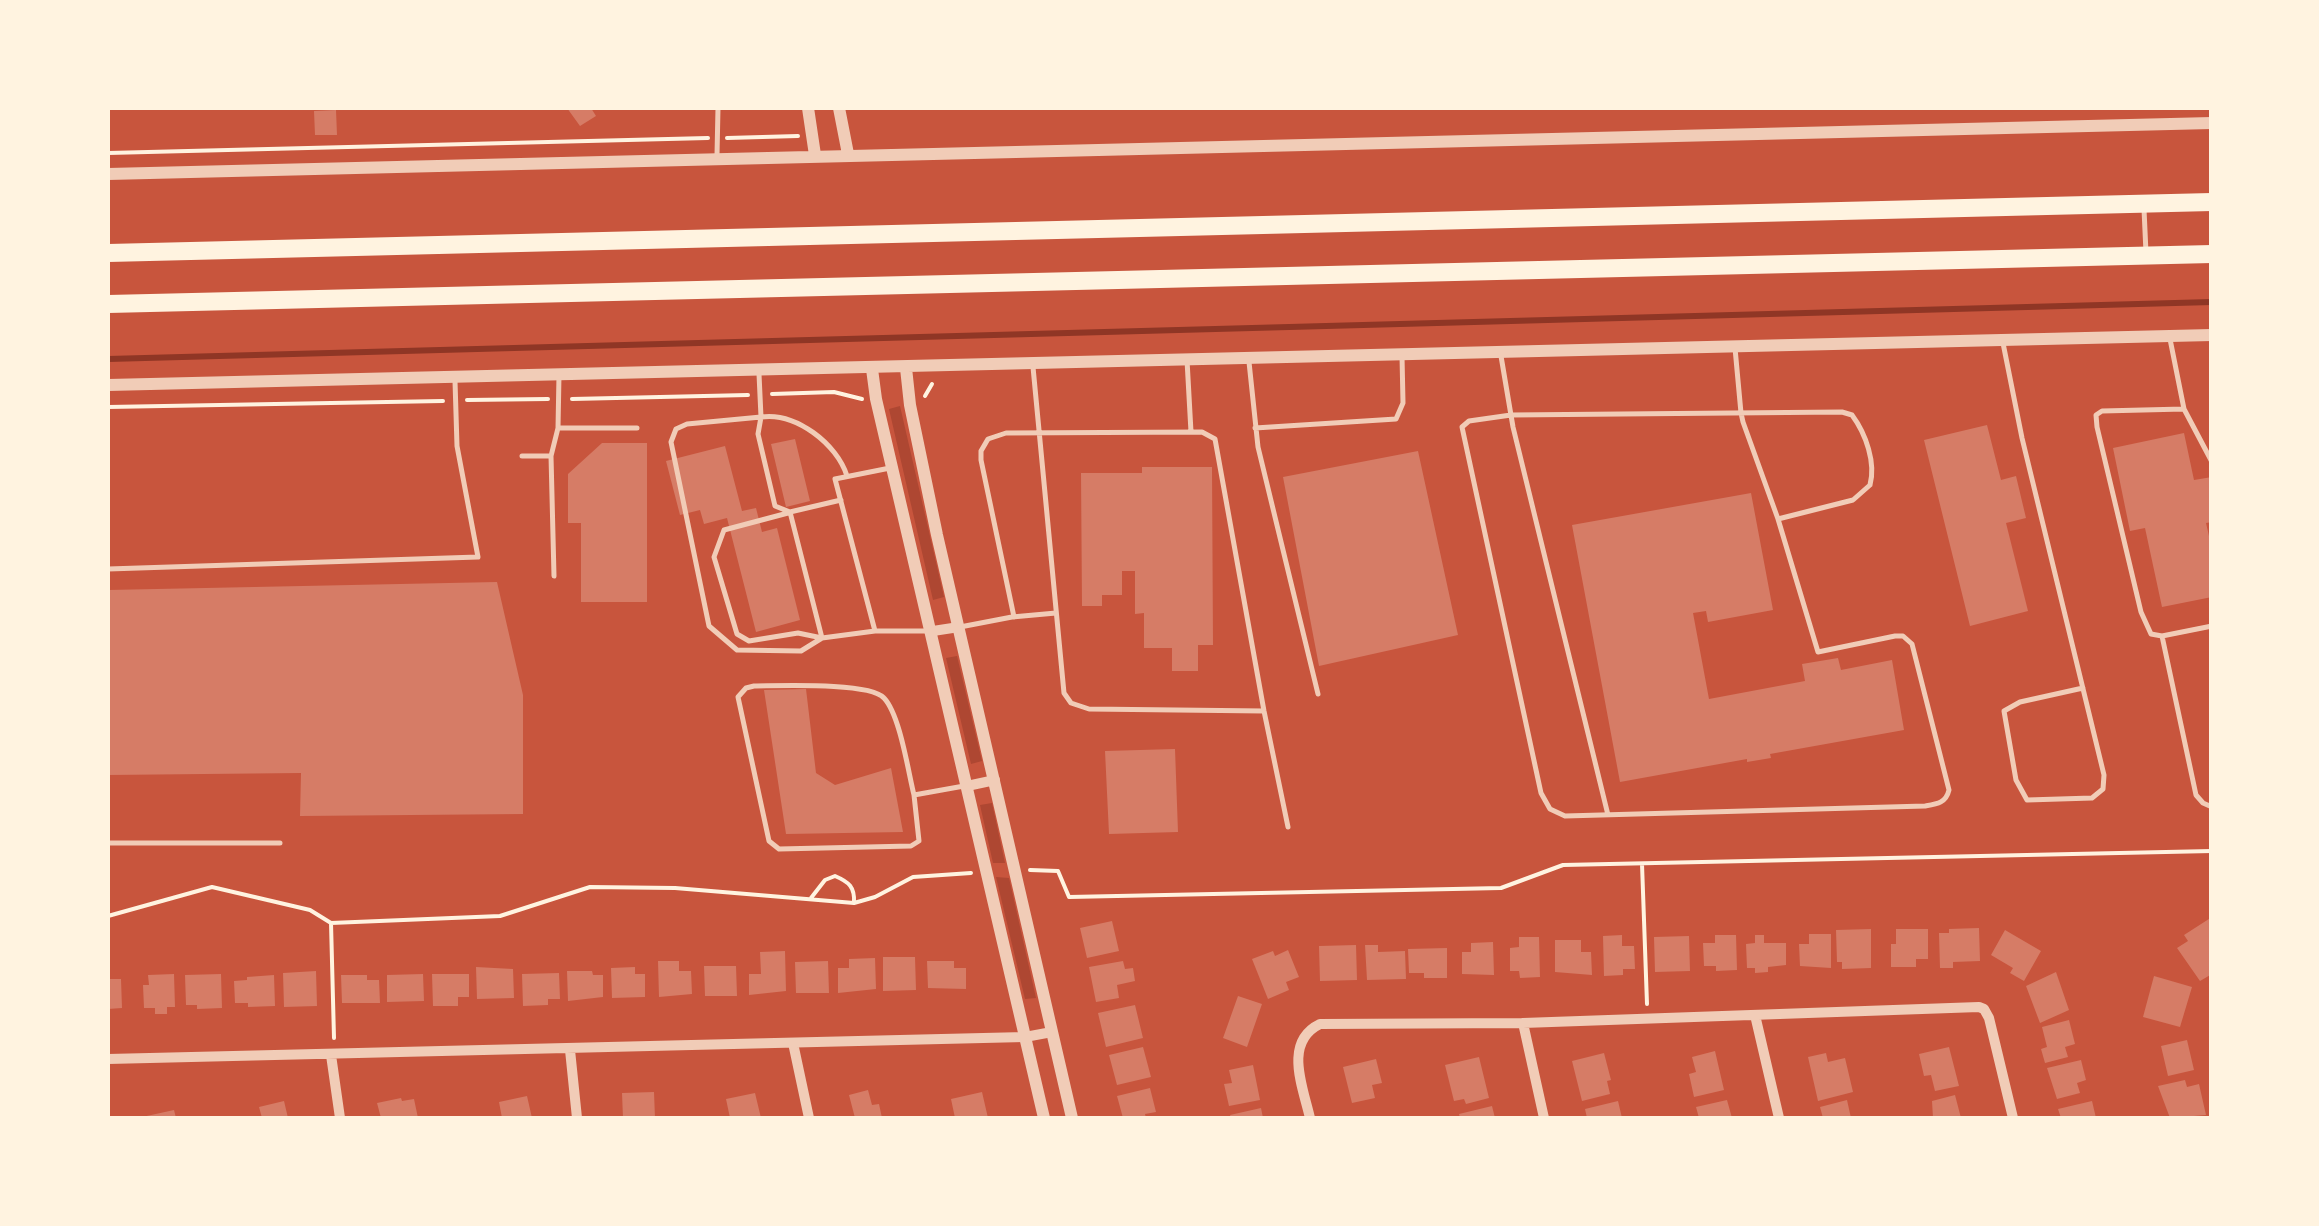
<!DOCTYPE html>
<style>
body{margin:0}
#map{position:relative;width:2319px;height:1226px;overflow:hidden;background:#c8553d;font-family:Mulish,sans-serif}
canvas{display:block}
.frame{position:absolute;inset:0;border:110px solid #fff3e0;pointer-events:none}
</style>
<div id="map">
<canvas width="2319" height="1226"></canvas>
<div class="frame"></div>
</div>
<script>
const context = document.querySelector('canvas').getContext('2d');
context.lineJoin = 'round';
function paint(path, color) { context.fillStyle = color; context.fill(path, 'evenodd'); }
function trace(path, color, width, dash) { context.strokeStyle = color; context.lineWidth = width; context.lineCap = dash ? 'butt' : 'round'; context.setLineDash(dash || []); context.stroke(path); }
paint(new Path2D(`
 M900,406L944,597L933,600L889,409Z
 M957,656L982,761L971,764L946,658Z
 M992,803L1005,863H993L980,805Z
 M996,877L1009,878L1036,998L1025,999Z`), '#ae4732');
trace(new Path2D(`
 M108,359L2212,302`), '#8f3625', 6);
paint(new Path2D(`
 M567,108H591L596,116L580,126Z
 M336,110L337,135H315L314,111Z
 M1987,425L2001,480L2016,476L2026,518L2006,523L2028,611L1970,626L1924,440Z
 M2184,433L2194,480L2212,477V522L2206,523L2212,549V597L2162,607L2145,528L2130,531L2113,448Z
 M795,439L810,501L786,507L771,444Z
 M602,443H647V602H581V523H568V474Z
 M725,446L742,511L756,508L762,532L777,528L800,620L756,632L727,518L704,524L700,510L680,515L666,461Z
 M1418,451L1458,635L1319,666L1283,477Z
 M1142,467H1212L1213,645H1198V671H1172V648H1144V613L1135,614V571H1122V595H1102V606H1082L1081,473H1142Z
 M1751,493L1773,610L1708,622L1706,611L1693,613L1709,699L1805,681L1802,664L1838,658L1841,670L1892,660L1904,730L1770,754L1771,758L1747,762V759L1620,782L1572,525Z
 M497,582L523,695V814L300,816L301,773L108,775V590Z
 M806,689L816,773L835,785L891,768L903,832L786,834L764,690Z
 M1175,749L1178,832L1109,834L1105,751Z
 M2212,917V974L2200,981L2177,948L2188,941L2184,935Z
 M1112,921L1119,951L1087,958L1080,928Z
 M1979,928L1980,961L1953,962V968H1940L1939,933H1949V929Z
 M1871,929V968L1842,969V962H1837L1836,930Z
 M1896,929H1928V959H1916V967H1891V944H1896Z
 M2005,930L2041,951L2024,981L2010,973L2013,968L1991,955Z
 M1809,934H1831V968L1800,966L1799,944H1809Z
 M1622,935V946H1634L1635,969H1623V975L1604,976L1603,936Z
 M1715,935H1736L1737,970L1716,971V966H1704L1703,943H1715Z
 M1755,935H1764V943H1786V965L1768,967V972L1755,973V968H1747L1746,944L1755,943Z
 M1689,936L1690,971L1655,972L1654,937Z
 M1519,937H1539L1540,977L1520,978L1519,971H1510V948L1519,947Z
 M1555,940H1581V952H1591L1592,975L1555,972Z
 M1493,942L1494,975L1462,974V952H1471V943Z
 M1356,945L1357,980L1320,981L1319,946Z
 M1365,945H1378V952L1405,951L1406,979L1367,980Z
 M1447,948V978H1424V973H1409L1408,949Z
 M1288,950L1299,977L1286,982L1289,990L1268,999L1252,959L1273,951L1275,956Z
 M785,951L786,991L749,995V974H761L760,952Z
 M883,957H915L916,990L883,991Z
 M875,958L876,989L838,993V968H849V959Z
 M658,961H679V971H691L692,994L659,997Z
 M828,961L829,993H796L795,962Z
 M927,961H954V968H966V989L928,988Z
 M1123,961L1125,969L1133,968L1135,981L1117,985L1119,998L1096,1002L1089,967Z
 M704,966H736L737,996H705Z
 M476,967L513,969L514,998L477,999Z
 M635,967V974H645V997L612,998L611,968Z
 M316,971L317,1006L284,1007L283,973Z
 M567,971H592L593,975H603V997L568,1001Z
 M2056,972L2069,1010L2040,1023L2026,986Z
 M559,973L560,999H548V1005L523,1006L522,974Z
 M174,974L175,1007H167V1014H155V1008H144L143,985H149L148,975Z
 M221,974L222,1008L197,1009V1005H186L185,975Z
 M423,974L424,1001L387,1002V975Z
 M432,974H469V997H458V1006H433Z
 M274,975L275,1006L248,1007V1003H235L234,981L247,980V977Z
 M341,975H367V980H379L380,1003H342Z
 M2154,976L2192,987L2180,1027L2143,1017Z
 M108,979H121L122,1008L108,1009Z
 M1238,996L1262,1004L1247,1047L1223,1038Z
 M1135,1005L1143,1038L1106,1047L1098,1013Z
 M2069,1020L2075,1044L2065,1047L2068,1057L2045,1063L2041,1049L2047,1047L2042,1027Z
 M2187,1040L2194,1070L2168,1076L2161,1046Z
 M1143,1047L1151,1077L1117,1085L1109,1055Z
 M1949,1047L1959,1086L1935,1091L1931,1075L1924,1076L1919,1054Z
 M1715,1051L1724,1090L1694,1097L1689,1074L1696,1072L1692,1057Z
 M1604,1053L1611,1080L1607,1081L1610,1094L1582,1101L1572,1061Z
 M1826,1053L1828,1062L1845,1058L1853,1092L1818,1101L1808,1057Z
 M1479,1057L1489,1098L1466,1104L1464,1099L1454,1101L1445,1065Z
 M1376,1059L1382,1083L1372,1085L1375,1098L1352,1103L1343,1067Z
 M2081,1060L2086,1080L2077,1083L2080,1093L2057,1099L2047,1068Z
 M1253,1065L1260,1100L1229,1106L1224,1084L1232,1083L1229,1070Z
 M2185,1080L2187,1087L2199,1084L2206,1115L2170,1118L2158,1086Z
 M1150,1088L1156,1112L1145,1114L1146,1118H1123L1117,1096Z
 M868,1090L872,1105L879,1104L882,1118H855L849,1095Z
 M654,1092L655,1118H623L622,1093Z
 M982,1092L988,1118H955L951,1099Z
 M755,1093L761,1118H730L726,1099Z
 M1955,1095L1961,1118H1933L1932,1101Z
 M527,1096L532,1118H502L499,1102Z
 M401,1098L402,1101L414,1099L418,1118H381L377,1103Z
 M1727,1100L1732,1118H1699L1696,1107Z
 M1847,1100L1851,1118H1823L1820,1107Z
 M284,1101L288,1118H262L259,1107Z
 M1618,1101L1622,1118H1587L1585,1109Z
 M2092,1101L2096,1118H2061L2058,1109Z
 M1492,1106L1495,1118H1460L1459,1114Z
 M1261,1108L1263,1118H1231L1230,1115Z
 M174,1110L176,1118H143L142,1117Z`), '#d67c66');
trace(new Path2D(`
 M727,138L798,136
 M108,153L708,138
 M772,394L834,392L862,399
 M925,396L932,384
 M572,399L748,395
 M467,400L548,399
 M108,407L443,401
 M1642,864L1647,1004
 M1030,870L1058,871L1069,897L1501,888L1563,865L2212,851
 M811,898L825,880L835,876C849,882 855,887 854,903
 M108,916L212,887L310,910L331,923L500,916L590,887L675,888L854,903L875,897L913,877L971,873
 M331,923L334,1038`), '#fff3e0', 4);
trace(new Path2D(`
 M717,155L718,108
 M2144,209L2146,253
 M2170,339L2184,409L2212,462
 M2003,343L2022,438L2104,775L2103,789L2092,798L2027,800L2016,780L2004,711L2020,702L2083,688
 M1735,348L1741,413L1743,422L1778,519L1818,652L1895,636H1903L1912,644L1949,790C1946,803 1937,804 1925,806L1565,816L1550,809L1541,793L1462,427L1469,421L1511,415L1842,412L1852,415C1866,434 1876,463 1870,485L1853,500L1778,519
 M1501,356L1513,427L1608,815
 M1187,360L1191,432
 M1249,362L1258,447L1318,694
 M1033,367L1064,693L1071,703L1089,709L1264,711
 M759,374L761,417C796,412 837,444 847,476
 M559,375L558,428H637
 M2184,409L2102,411L2096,415L2097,427L2141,612L2151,634L2162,636L2196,795L2203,803L2212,807
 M1255,428L1396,419L1403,403L1402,356
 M522,456H551
 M890,468L835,479L875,631H930
 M841,500L790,512L822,638L875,631
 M790,512L775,506L758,434L761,417L687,424L676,429L671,442L709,626L737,650L801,651L822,638
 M788,513L724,530L714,557L737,634L749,641L798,633L822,638
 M108,569L478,557L457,446L455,381
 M554,576L551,456L558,428
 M1014,617L981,460V451L988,439L1006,433L1202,432L1215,439L1264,711L1288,827
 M960,627L1012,617L1056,613
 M2162,636L2212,626
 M914,795L919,841L911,846L779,849L769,841L738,697L746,688L754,686C778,686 870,682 884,698C900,715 908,771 914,795L964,786
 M108,843H280`), '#f1ccb7', 5);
trace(new Path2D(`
 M933,631L959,627
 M967,786L995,780
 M1755,1015L1779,1118
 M1523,1023L1544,1118
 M793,1043L809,1118
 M570,1050L577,1118
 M331,1055L340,1118
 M108,1059L1025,1037L1052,1032
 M1310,1118C1303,1087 1283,1042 1320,1024L1523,1023L1979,1007L1984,1009L1989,1018L2013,1118`), '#f1ccb7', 10);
trace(new Path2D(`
 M808,108L815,155
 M839,108L848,154
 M108,174L2212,123
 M906,368L910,405L937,535L1072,1118
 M872,369L876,399L1044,1118
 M108,385L2212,335`), '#f1ccb7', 12);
trace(new Path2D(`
 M108,253L2212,202
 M108,304L2212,254`), '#fff3e0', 18);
</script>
